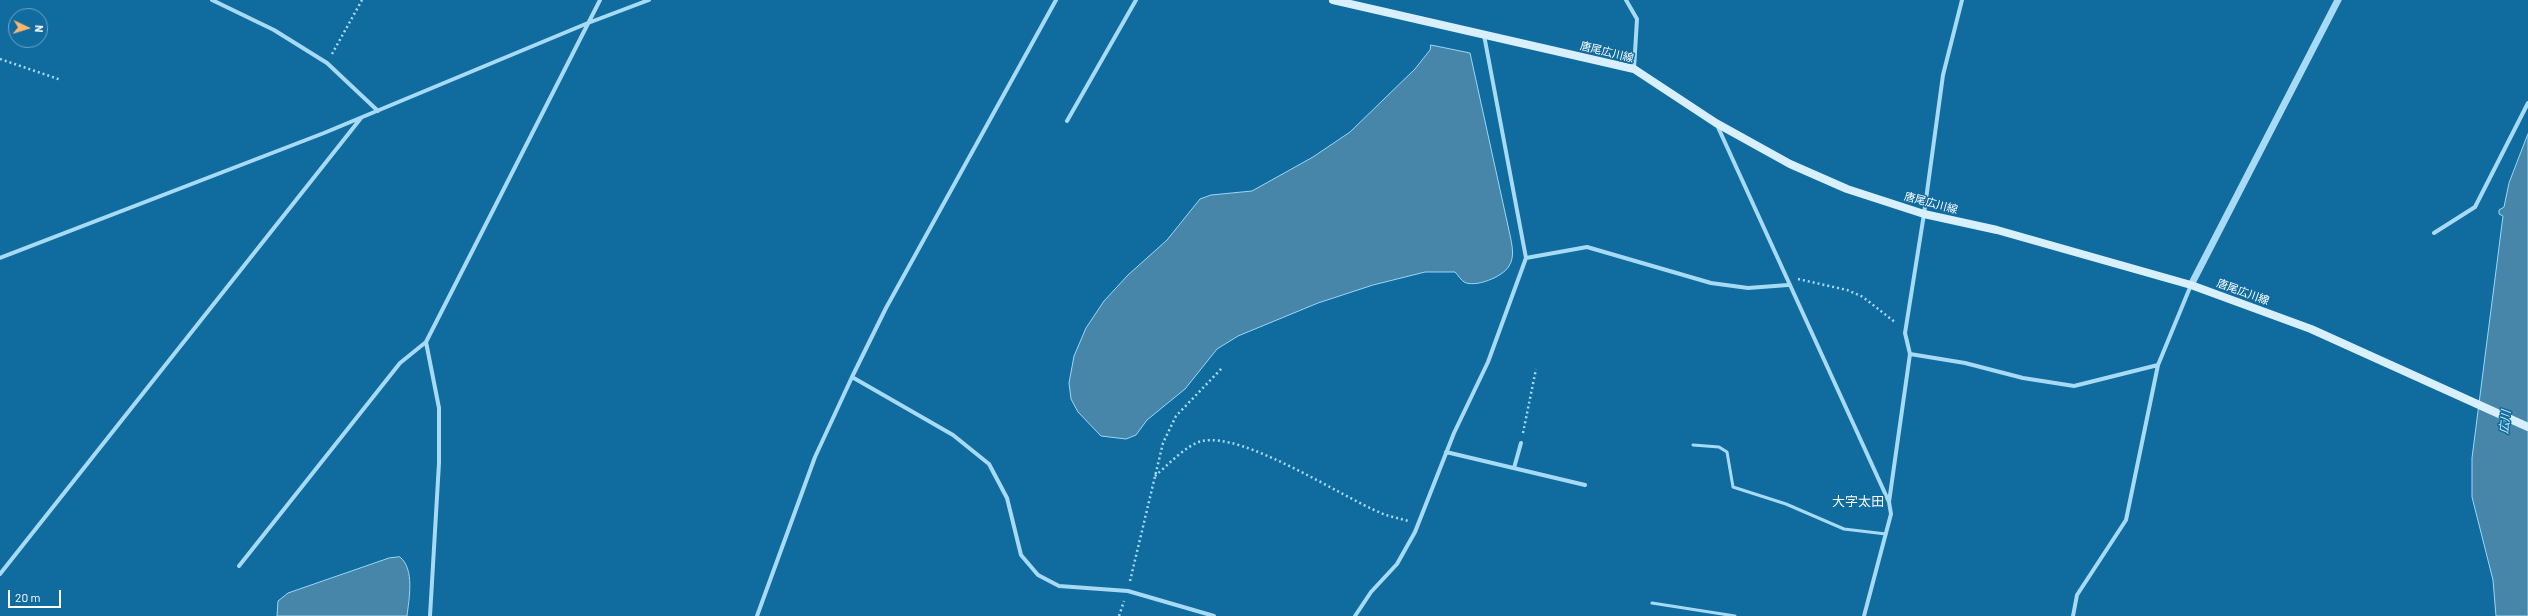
<!DOCTYPE html>
<meta charset="utf-8">
<style>
body{margin:0}
#map{position:relative;width:2528px;height:616px;overflow:hidden;background:#106b9f;font-family:Barlow,sans-serif}
canvas{display:block}
.north{position:absolute;left:8px;top:8px;width:40px;height:40px;box-sizing:border-box;background:#106b9f;border:1px solid #70a6c5;border-radius:50%;rotate:94deg;font-size:11px;font-weight:700;line-height:16px;text-align:center;color:#fff}
.north::after{content:'';display:block;margin:auto;width:14px;height:18px;background:#ffb76b;clip-path:polygon(50% 0,100% 100%,50% 72%,0 100%)}
.scale{position:absolute;left:8px;top:590px;width:53px;height:18px;box-sizing:border-box;border:2px solid #fff;border-top:0;padding-left:5px;font-size:12px;line-height:14px;white-space:nowrap;color:#fff;-webkit-text-stroke:3px #106b9f;paint-order:stroke}
</style>
<div id="map">
<canvas width="2528" height="616"></canvas>
<div class="north">N</div>
<div class="scale">20 m</div>
</div>
<script>
const context = document.querySelector('canvas').getContext('2d');
context.lineJoin = 'round';
function paint(path, color) { context.fillStyle = color; context.fill(path, 'evenodd'); }
function trace(path, color, width, dash) { context.strokeStyle = color; context.lineWidth = width; context.lineCap = dash ? 'butt' : 'round'; context.setLineDash(dash || []); context.stroke(path); }
function drawText(font, color, halo, rows, align = 'center') {
  context.font = font + ' Barlow,"Noto Sans JP",sans-serif'; context.lineWidth = 3; context.setLineDash([]); context.textBaseline = 'middle'; context.strokeStyle = halo; context.fillStyle = color; for (const [text, x, y, turn = 0] of rows) {
    context.save(); context.translate(x, y); context.rotate((+turn || 0) * Math.PI / 180); context.textAlign = isNaN(turn) ? turn : align; if (halo) context.strokeText(text, 0, 0); context.fillText(text, 0, 0); context.restore();
  }
}
const water = new Path2D(`
 M1431,45L1470,53L1510,235C1512,245 1515,257 1509,266C1503,277 1475,288 1464,282C1461,280 1458,275 1455,272H1425L1373,285L1318,303L1238,336L1217,349L1185,389L1147,420L1136,435L1126,439L1101,436L1078,412L1071,399L1069,383L1074,356L1086,328L1104,301L1128,275L1167,240L1200,199L1211,195L1252,191L1313,157L1350,132L1415,69L1430,50Z
 M2528,134V616H2496L2493,580L2472,497V458L2503,216L2499,214V210L2504,207L2509,183Z
 M400,557C415,569 409,599 407,616H277L278,601L288,593L389,558Z`);
paint(water, '#4785a9');
trace(water, '#99d8f9', 1);
trace(new Path2D(`
 M332,54L362,0
 M0,59L61,80
 M1798,279L1847,290L1863,297L1896,323
 M1523,433L1536,369
 M1155,476C1168,465 1186,445 1202,441C1244,432 1340,496 1381,513C1390,517 1399,518 1408,521
 M1130,581L1163,443L1176,416L1223,367
 M1119,616L1124,601`), '#a7daf5', 2.5, [2, 3]);
trace(new Path2D(`
 M1693,445L1719,447L1727,452L1733,487L1786,504L1844,529L1886,534
 M1652,603L1735,616`), '#a7daf5', 3);
trace(new Path2D(`
 M212,0L274,30L327,63L378,111
 M1626,0L1637,19L1634,69
 M1067,121L1136,0
 M1717,125L1889,502L1891,514L1864,616
 M2434,233L2475,207L2528,103
 M0,258L324,133L588,23L649,0
 M1526,258L1587,247L1711,283L1748,288L1788,285
 M1910,354L1965,363L2023,378L2074,386L2158,365
 M852,377L953,435L989,464L1007,498L1021,555L1038,575L1059,586L1128,591L1214,616
 M1446,452L1585,485
 M1514,468L1521,443
 M1889,502L1910,354L1905,333L1924,214L1943,75L1962,0
 M239,566L400,363L426,342
 M0,574L361,118
 M430,616L439,463V408L426,342L600,0
 M757,616L815,457L852,377L886,308L1056,0
 M1355,616L1371,592L1397,564L1415,532L1454,433L1488,362L1526,258L1484,35
 M2073,616L2077,595L2126,520L2158,365L2191,285`), '#a7daf5', 4);
trace(new Path2D(`
 M2191,285L2338,0`), '#a7daf5', 7);
trace(new Path2D(`
 M1333,0L1634,69L1716,123L1790,164L1847,189L1924,214L1997,230L2191,285L2311,329L2528,427`), '#d8f0fe', 8);
drawText('11px', '#fff', '#106b9f', [
 ["唐尾広川線",1607,52,14],
 ["唐尾広川線",1931,203,15],
 ["唐尾広川線",2243,292,20]
]);
drawText('italic 12px', '#c3e9fc', '#106b9f', [
 ["広川",2505,422,-84]
]);
drawText('13px', '#fff', '#106b9f', [
 ["大字太田",1858,502]
]);
</script>
